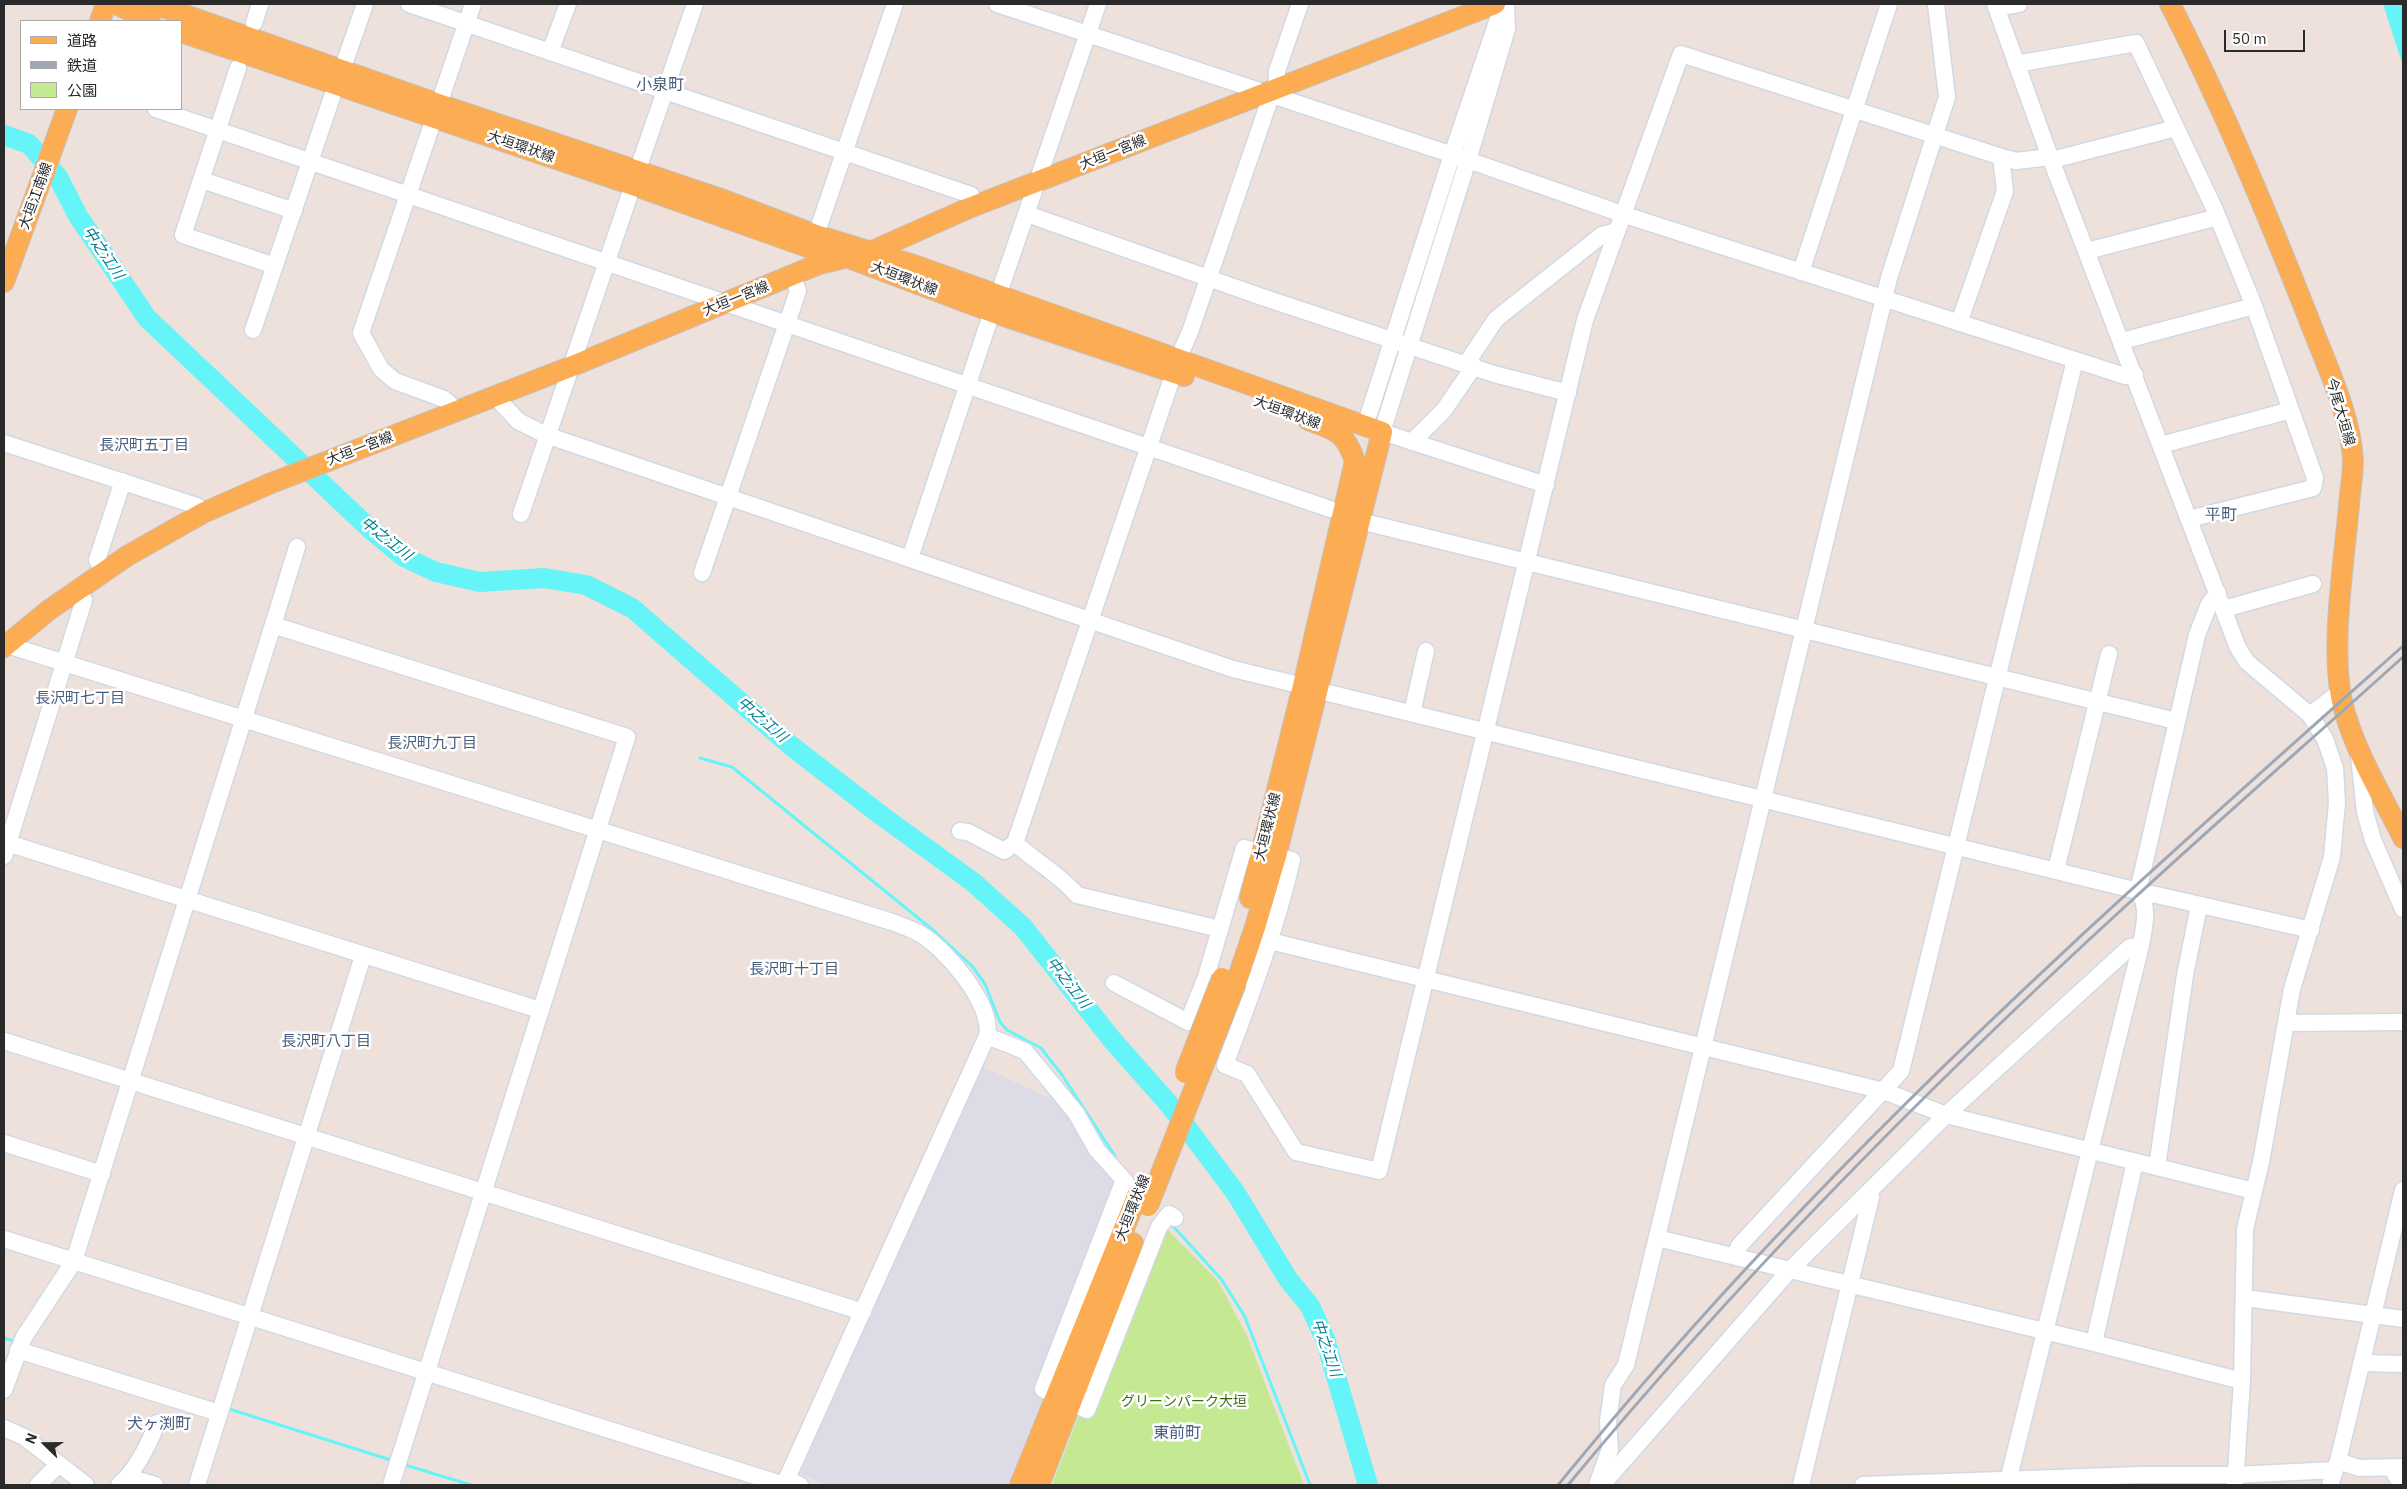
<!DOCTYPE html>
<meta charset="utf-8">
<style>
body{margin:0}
#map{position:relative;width:2407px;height:1489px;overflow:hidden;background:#eee1db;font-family:"IBM Plex Sans","Noto Sans JP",sans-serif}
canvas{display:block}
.frame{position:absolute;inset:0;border:5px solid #2a2a2a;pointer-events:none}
.legend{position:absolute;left:20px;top:20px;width:162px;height:90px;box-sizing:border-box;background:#fff;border:1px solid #aaa;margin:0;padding:6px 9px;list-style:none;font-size:15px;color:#2a2a2a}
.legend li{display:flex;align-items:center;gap:10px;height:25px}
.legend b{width:25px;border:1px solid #aaa}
.north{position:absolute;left:20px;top:1419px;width:50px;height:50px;-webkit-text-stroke:4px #fff;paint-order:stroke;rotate:292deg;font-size:14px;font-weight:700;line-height:20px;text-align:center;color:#2a2a2a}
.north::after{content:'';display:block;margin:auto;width:18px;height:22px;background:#2a2a2a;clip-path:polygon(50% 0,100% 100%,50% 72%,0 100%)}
.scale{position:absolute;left:2224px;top:30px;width:81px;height:22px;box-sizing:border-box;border:2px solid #2a2a2a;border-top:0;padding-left:6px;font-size:15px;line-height:18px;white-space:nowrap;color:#2a2a2a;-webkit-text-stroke:4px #fff;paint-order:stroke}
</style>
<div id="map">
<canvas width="2407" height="1489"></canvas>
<div class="frame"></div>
<ul class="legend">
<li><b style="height:6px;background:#fcac52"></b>道路</li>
<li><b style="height:6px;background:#9da7b6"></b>鉄道</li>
<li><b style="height:14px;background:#c5e993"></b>公園</li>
</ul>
<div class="north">N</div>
<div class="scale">50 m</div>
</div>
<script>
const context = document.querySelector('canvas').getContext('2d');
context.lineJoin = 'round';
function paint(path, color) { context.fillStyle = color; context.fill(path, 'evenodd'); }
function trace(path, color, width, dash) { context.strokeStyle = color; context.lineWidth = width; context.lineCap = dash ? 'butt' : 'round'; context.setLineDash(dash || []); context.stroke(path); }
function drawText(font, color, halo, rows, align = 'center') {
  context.font = font + ' "IBM Plex Sans","Noto Sans JP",sans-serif'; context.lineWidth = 5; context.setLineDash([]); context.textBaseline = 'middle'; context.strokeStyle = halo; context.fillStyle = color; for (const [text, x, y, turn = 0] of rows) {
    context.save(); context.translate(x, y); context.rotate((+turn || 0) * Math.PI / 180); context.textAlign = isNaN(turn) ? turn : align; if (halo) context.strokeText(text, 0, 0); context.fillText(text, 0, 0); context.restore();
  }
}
paint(new Path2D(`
 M983,1067L1056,1101L1071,1119L1085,1147L1115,1183L1068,1302L1071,1304L1036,1393L1043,1397L1008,1485H826L803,1475L801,1468Z`), '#dddce6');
paint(new Path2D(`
 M1164,1226L1217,1280L1226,1296L1247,1336L1304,1485H1052L1079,1415L1088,1418Z`), '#c5e993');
paint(new Path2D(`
 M2383,4H2403V66Z`), '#65f4f8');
trace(new Path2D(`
 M700,758L732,767L933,930L972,966L985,984L1000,1022L1007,1030L1041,1048L1062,1075L1115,1156
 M1173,1226L1222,1280L1245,1317L1310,1485
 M4,1338L17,1342
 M226,1408L394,1461
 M402,1464L471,1485`), '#65f4f8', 3);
trace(new Path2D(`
 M4,135L29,144L58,177L78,216L147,318L369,528L404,557L436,572L480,582L544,578L586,585L632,608L790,745L882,816L973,882L1023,927L1113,1041L1169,1104L1235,1192L1288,1279L1310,1306L1325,1339L1368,1485`), '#65f4f8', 20);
const minor = new Path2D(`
 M409,4L971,195L975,205
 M997,4L1468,160L1625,215L2125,376L2135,375
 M1506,4L1507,29L1468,160L1382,432L1546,485
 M1995,4L2050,157L2238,648L2247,662L2310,715L2325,739L2335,768L2337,803L2332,857L2292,989L2261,1162L2245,1229L2242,1381L2235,1485
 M1998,8L2019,4
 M254,23L260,4
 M550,52L568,4
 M2016,64L2136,43L2215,210L2254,306L2315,478L2313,488L2189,519
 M238,68L183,235L275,266
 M342,70L365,4
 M1276,88L1277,71L1300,4
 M156,109L1330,509
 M2052,160L2176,128
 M637,172L695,4
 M202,180L294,211
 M1027,214L1262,297L1494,374L1568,393
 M816,235L895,4
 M2087,251L2218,217
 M1801,272L1889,4
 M998,296L1098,4
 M1959,323L2005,191L2001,157
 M253,330L336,85
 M2122,341L2254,306
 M1178,359L1190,332L1271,96
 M1466,364L1496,319L1602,235L1617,231
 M494,395L518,421L546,435L1233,669L1303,686
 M458,411L444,399L395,381L381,369L361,333L473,4
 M1365,426L1452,155L1503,4
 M1412,442L1444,410L1474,366
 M4,443L197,506L203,513
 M2161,445L2291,410
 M521,514L633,185
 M1360,521L2176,721
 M910,558L992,312
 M104,571L97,560L123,481
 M702,573L798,291L793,276
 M2224,609L2313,584
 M273,625L297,547
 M4,644L892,922C900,925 909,928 917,932C944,946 994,1005 987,1036
 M1316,690L2138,891C2150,907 2144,926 2141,945L2007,1485
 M1412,713L1426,651
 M2310,715L2341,691
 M2359,756L2365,812L2373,840L2403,909
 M960,831L968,832L1004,851L1015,843C1035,861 1060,875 1077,895L1220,929
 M4,842L540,1010
 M1015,843L1174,372
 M4,856L84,600L77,590
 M1276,856L1292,860C1276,930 1250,998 1225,1065L1247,1074L1296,1152L1379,1171L1585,320L1681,54L2005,158L2016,161L2050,157
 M2056,870L2109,654
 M2138,891L2197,635L2209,604L2218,593
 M2144,899L2152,894L2311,930
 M1270,941L1884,1091L1946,1115L2254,1191
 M1114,983L1188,1022L1206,977L1244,848L1262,852
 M2286,1023L2403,1022
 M4,1041L863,1312
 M4,1143L102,1174
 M2157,1167L2185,975L2199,906
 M1657,1238L2094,1343L2242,1381
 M4,1239L784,1485
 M1735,1256L1739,1246L1901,1071L2075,360
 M2245,1298L2403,1319
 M2094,1343L2135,1162
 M18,1350L219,1413
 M2361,1363L2403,1364
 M4,1390L24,1337L74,1261L273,625L627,737L391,1485
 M1057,1396L1043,1389L1124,1180L1126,1183
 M1071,1403L1087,1410L1159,1227L1169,1214L1175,1218
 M4,1428L24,1437L86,1485
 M2338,1461L2359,1468L2403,1467
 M2392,1468L2401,1485
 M127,1477L155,1485
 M786,1479L800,1485
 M38,1485L59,1464
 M119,1485C136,1470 149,1444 157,1423
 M197,1485L363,956
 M784,1485L987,1036L1025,1051L1076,1113L1097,1150L1124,1180
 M1597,1485L1610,1449L1608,1421L1613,1385L1626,1365L1889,278L1947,97L1936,4
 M1602,1485L1789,1271L1946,1115L2130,947L2141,945
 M1801,1485L1871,1197L1870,1191
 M1863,1485L2138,1475H2235L2335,1470
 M2330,1485L2338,1461L2403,1190`);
const major = new Path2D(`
 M116,4L150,21
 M154,4L438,104L724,200L816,235L914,265L1382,432L1276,856L1255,927L1236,983
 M2170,4C2222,105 2266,211 2308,317C2324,360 2351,414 2353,461C2353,475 2350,491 2349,505C2344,564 2328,658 2345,713C2358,757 2383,797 2403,838
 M100,21L106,4
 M181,32L633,185L810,248L846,257L992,312L1184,376
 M4,282L67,109
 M4,647L49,610L127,556L203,513L269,484L570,367L819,264L870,252L969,208L1495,4
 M1250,898L1303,686L1355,461C1344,431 1337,431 1308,420
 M1020,1485L1138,1194
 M1039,1485L1133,1243`);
trace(minor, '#d0d9e5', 19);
trace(major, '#c3c3c3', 22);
trace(minor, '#fff', 16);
trace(major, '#fcac52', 20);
trace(new Path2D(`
 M1558,1485C1626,1402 1697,1320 1771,1242C1969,1030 2187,838 2403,646
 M1568,1485C1740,1277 1931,1084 2130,902C2220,819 2312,739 2403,657`), '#9da7b6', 3);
const majorBridge = new Path2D(`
 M1185,1073L1222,978
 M1148,1206L1236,983`);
trace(majorBridge, '#c3c3c3', 22, []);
trace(majorBridge, '#fcac52', 20);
drawText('14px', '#2a2a2a', '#fff', [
 ["大垣環状線",521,147,19],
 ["大垣一宮線",1113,153,-22],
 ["大垣江南線",36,196,-70],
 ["大垣環状線",904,279,21],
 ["大垣一宮線",736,299,-22],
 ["今尾大垣線",2340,412,74],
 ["大垣環状線",1287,413,20],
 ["大垣一宮線",360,449,-21],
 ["大垣環状線",1268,827,-76],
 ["大垣環状線",1133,1208,-68]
]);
drawText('14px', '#3c6e14', '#fff', [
 ["グリーンパーク大垣",1184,1402]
]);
drawText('italic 15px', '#048190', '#fff', [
 ["中之江川",103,253,56],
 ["中之江川",386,539,38],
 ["中之江川",762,720,41],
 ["中之江川",1068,983,52],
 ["中之江川",1326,1348,71]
]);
drawText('15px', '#475e7f', '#fff', [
 ["長沢町五丁目",144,446],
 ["長沢町七丁目",80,699],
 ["長沢町九丁目",432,744],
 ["長沢町十丁目",794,970],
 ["長沢町八丁目",326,1042]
]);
drawText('16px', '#475e7f', '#fff', [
 ["小泉町",660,85],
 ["平町",2221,515],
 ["犬ヶ渕町",159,1424],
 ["東前町",1177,1433]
]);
</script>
